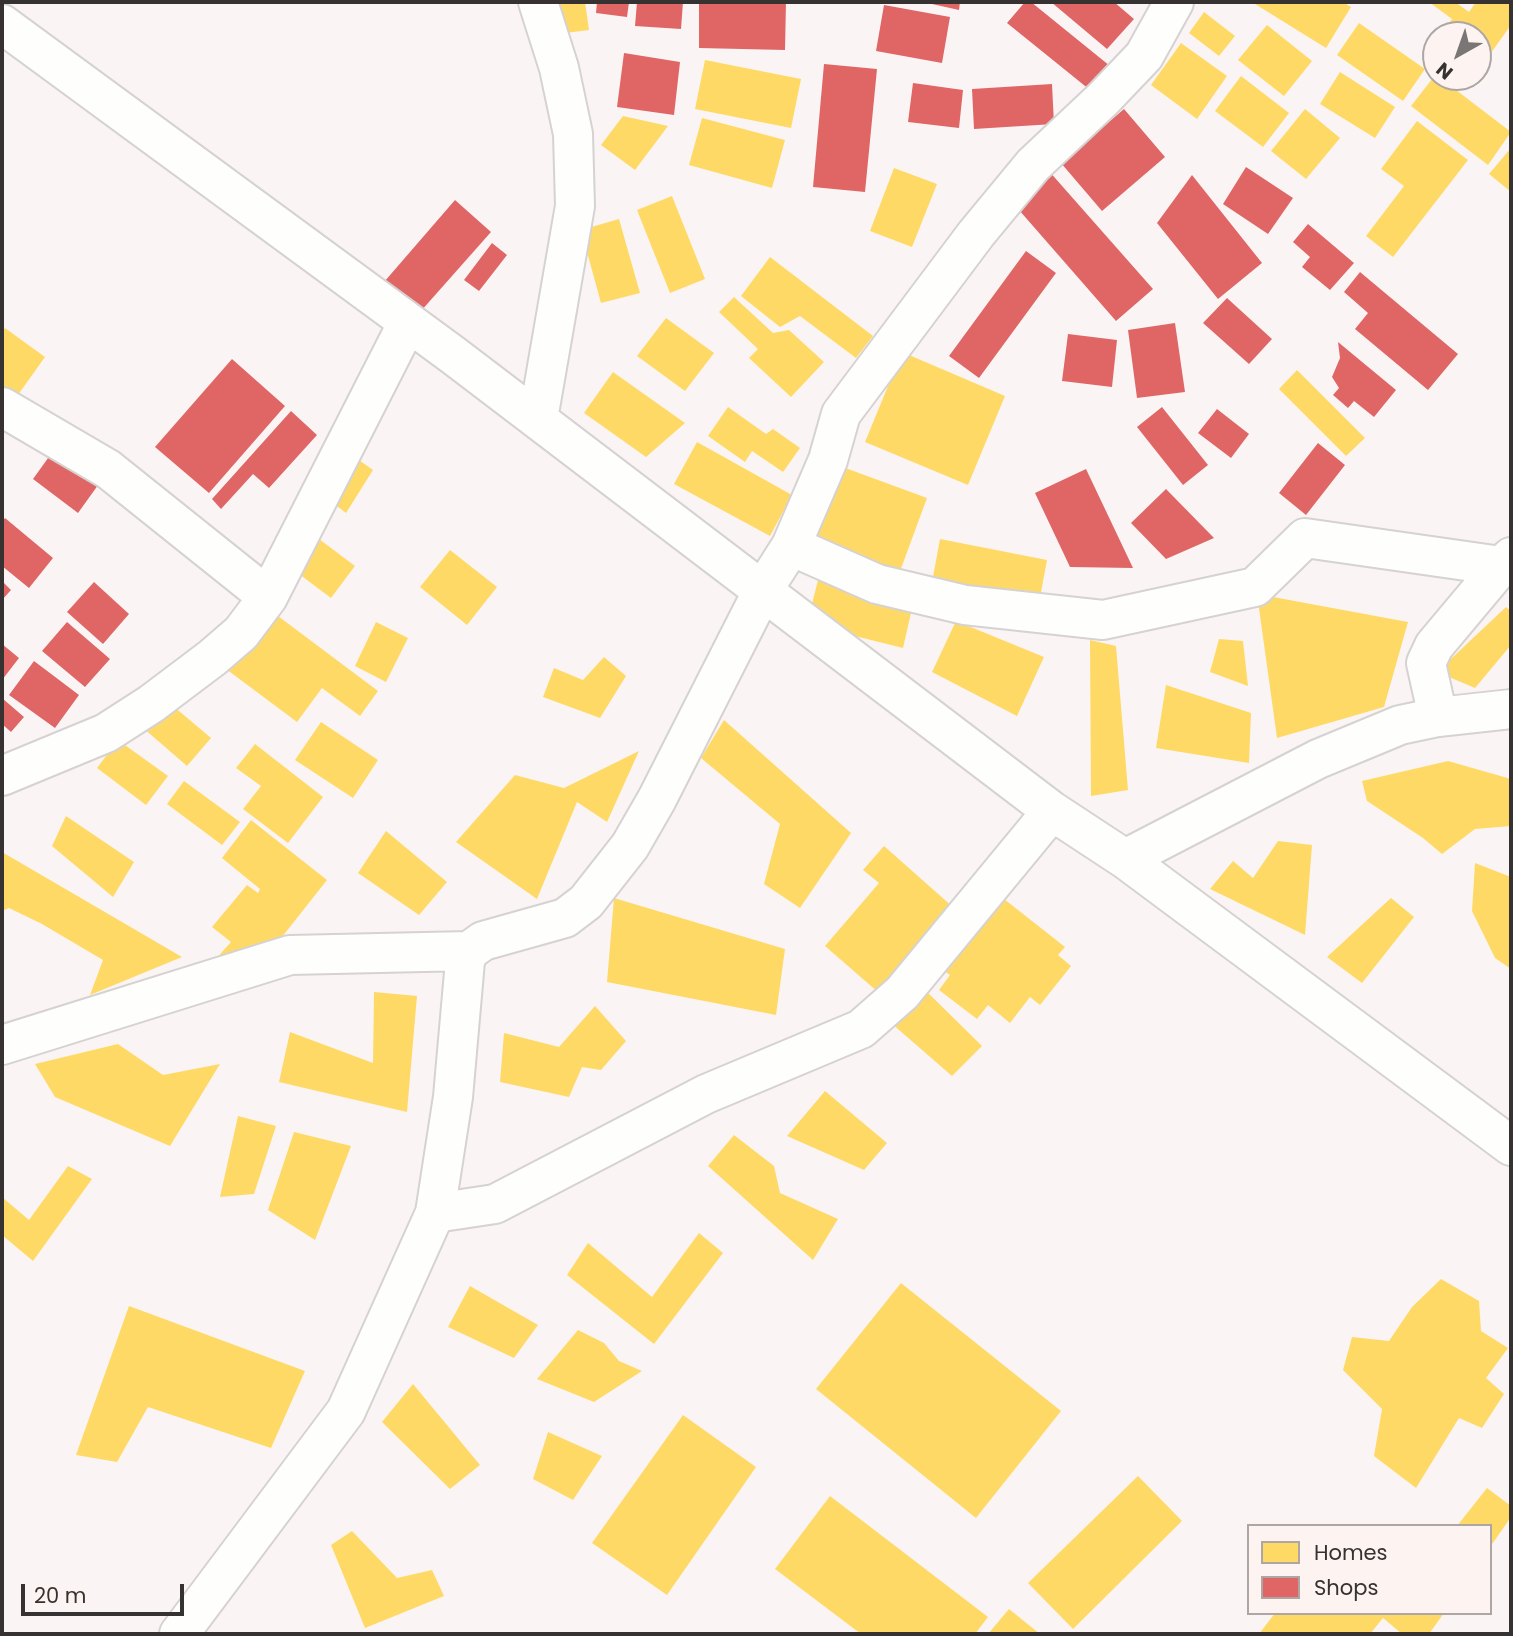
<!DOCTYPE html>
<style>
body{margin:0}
#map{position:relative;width:1513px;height:1636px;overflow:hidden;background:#faf5f4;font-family:Poppins,sans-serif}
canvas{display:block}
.frame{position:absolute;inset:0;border:4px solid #353231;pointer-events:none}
.legend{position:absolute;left:1247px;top:1524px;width:245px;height:91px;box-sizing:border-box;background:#fdf4f1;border:2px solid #ada6a4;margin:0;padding:9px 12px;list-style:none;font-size:21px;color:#353231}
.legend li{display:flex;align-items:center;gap:14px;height:35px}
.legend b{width:35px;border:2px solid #ada6a4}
.north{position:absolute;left:1422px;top:21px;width:70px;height:70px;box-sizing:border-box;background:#fdf4f1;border:2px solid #ada6a4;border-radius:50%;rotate:220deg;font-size:19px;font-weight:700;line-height:28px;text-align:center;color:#353231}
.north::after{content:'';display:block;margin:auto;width:24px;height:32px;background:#7a7675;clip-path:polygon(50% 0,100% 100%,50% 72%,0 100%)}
.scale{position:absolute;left:21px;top:1584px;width:163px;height:32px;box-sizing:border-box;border:4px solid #353231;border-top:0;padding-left:9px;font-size:21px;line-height:24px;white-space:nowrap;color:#353231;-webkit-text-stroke:5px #fdf4f1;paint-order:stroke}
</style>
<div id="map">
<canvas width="1513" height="1636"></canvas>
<div class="frame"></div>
<ul class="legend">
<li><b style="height:19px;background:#ffd966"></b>Homes</li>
<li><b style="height:19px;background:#e06666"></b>Shops</li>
</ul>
<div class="north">N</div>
<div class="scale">20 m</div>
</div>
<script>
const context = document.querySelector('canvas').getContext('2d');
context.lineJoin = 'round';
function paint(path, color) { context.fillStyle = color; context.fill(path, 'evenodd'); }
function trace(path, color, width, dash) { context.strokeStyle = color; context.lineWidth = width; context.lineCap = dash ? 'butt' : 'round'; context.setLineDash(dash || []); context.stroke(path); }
paint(new Path2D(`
 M545,2H585L589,30L550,35Z
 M1256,2H1343L1351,7L1326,48L1255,4Z
 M1429,2H1455L1469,12L1476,2H1511V25L1478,71V35H1440L1452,19Z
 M1204,12L1235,36L1219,56L1189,33Z
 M1359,23L1425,69L1403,101L1337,55Z
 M1267,25L1312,61L1284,96L1238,60Z
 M1181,43L1227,76L1197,119L1151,85Z
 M705,60L801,79L791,128L695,109Z
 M1340,72L1395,107L1375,138L1320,104Z
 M1436,74V77H1439L1511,132L1488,165L1411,106Z
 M1241,76L1289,113L1263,147L1215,111Z
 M1305,109L1340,138L1306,179L1271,151Z
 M623,116L668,126L635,170L601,145Z
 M702,118L785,140L772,188L689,165Z
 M1417,121L1468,160L1393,257L1366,236L1404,186L1381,169Z
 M1511,148V192L1489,174Z
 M894,168L937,184L912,247L870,231Z
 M672,196L705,279L670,293L637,210Z
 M619,219L640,293L601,303L581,230Z
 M770,257L873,336L856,358L800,316L780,327L741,296Z
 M734,297L773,333L789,330L824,362L791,397L749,358L758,349L719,312Z
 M666,318L714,353L685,391L637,356Z
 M5,328L45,357L10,406L2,400V333Z
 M902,352L1005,396L968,485L865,442Z
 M1297,370L1365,438L1346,456L1279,389Z
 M613,372L685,423L646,457L584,413Z
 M728,407L766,434L773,429L800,448L783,472L752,451L745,462L708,436Z
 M697,442L792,495L770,536L674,484Z
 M352,455L373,470L346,513L329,500Z
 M840,466L927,498L899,574L813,542Z
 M315,536L355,566L331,598L291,568Z
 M940,539L1047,560L1039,603L932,582Z
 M450,550L497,587L467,625L420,587Z
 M818,580L913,604L903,648L807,624Z
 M1257,594L1408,622L1384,707L1277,738Z
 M266,607L378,691L360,716L322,688L297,722L222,666Z
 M1506,607L1511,611V645L1475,688L1437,672Z
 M956,621L1044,657L1017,716L932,672Z
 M376,622L408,638L386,682L355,666Z
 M1219,639L1243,641L1248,686L1210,672Z
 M1090,640L1116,646L1128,790L1091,796Z
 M604,657L626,676L600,718L543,697L554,668L583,680Z
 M1166,685L1251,713L1249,763L1156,748Z
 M166,700L211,738L187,766L135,721Z
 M724,720L851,833L800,908L764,884L780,824L701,758Z
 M321,722L378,760L353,798L295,760Z
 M118,740L168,776L146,805L97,768Z
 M255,744L323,797L288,843L243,809L261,786L236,768Z
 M639,751L607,822L577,802L537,899L456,842L515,775L564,788Z
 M1448,761L1511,779V826L1475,829L1442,854L1423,838L1367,801L1362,781Z
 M184,781L240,822L222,845L167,804Z
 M66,816L134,862L113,897L52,846Z
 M251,820L327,880L267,956L214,961L231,942L212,927L247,885L258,893L260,889L222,858Z
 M386,831L447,882L419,915L358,873Z
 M1278,841L1312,845L1305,935L1210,889L1233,861L1253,878Z
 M884,846L954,908L879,993L825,946L879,883L863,870Z
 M2,852L182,957L90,995L103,960L42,924L9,908L2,911Z
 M1475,863L1511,877V969L1495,958L1472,911Z
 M999,895L1065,947L1058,955L1071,966L1040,1005L1030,997L1010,1023L988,1005L977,1019L939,990L950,975L941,969Z
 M614,898L785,949L776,1015L607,982Z
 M1391,898L1414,917L1362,983L1327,957Z
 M918,983L982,1046L952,1076L891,1023Z
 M374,992L417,996L407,1112L279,1082L290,1032L373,1063Z
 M595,1006L626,1041L601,1070L582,1067L569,1097L500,1082L504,1033L559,1047Z
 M118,1044L163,1075L220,1064L170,1146L55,1097L35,1064Z
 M825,1091L887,1143L864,1170L787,1136Z
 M238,1116L276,1126L254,1194L220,1197Z
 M294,1132L351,1146L315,1240L268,1210Z
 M734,1135L774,1166L780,1193L838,1219L813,1260L708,1166Z
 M68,1166L92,1179L33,1261L2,1235V1197L29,1220Z
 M699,1233L723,1253L654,1344L567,1275L588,1243L652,1297Z
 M1441,1279L1479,1301L1481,1331L1508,1348L1486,1378L1504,1394L1482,1428L1459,1418L1416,1488L1374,1456L1382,1409L1343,1370L1352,1337L1389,1341L1412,1307Z
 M901,1283L1061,1411L976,1518L816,1389Z
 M470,1286L538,1325L514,1358L448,1327Z
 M129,1306L305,1371L271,1448L148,1407L117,1462L76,1455Z
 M578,1330L604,1343L619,1361L642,1371L594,1402L537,1379Z
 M413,1384L480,1465L450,1489L382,1422Z
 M683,1415L756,1467L667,1595L592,1543Z
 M548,1432L602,1456L573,1500L533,1479Z
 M1138,1476L1182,1521L1073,1629L1028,1583Z
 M1487,1488L1511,1506V1517L1490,1547V1526H1457Z
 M830,1496L988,1617L975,1634H861L775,1569Z
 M352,1531L397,1578L432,1570L444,1596L365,1628L331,1545Z
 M1009,1609L1040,1634H988Z
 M1275,1613H1444L1429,1634H1402L1383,1618L1370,1634H1259Z`), '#ffd966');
paint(new Path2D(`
 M597,2H629L627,17L596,13Z
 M637,2H683L681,29L635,26Z
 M699,2H786L785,50L699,48Z
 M923,2H960L959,10Z
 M1025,2H1031L1110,66L1090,90L1007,23Z
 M1051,2H1114L1134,19L1107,49Z
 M884,5L950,17L942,63L876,51Z
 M624,53L680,62L674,115L617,107Z
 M824,64L877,69L865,192L813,187Z
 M913,83L963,90L959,128L908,122Z
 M1052,84L1054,124L974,129L972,89Z
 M1124,109L1165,157L1102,211L1061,163Z
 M1246,167L1293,198L1268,234L1223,204Z
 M1048,170L1153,289L1116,321L1012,202Z
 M1192,175L1262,263L1218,299L1157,223Z
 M455,200L491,232L413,320L378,289Z
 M1308,224L1354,263L1330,290L1302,267L1310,257L1293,242Z
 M492,243L507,255L479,291L464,280Z
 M1026,251L1056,273L979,378L949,356Z
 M1360,272L1458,354L1428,390L1355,329L1368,313L1344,292Z
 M1227,298L1272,339L1249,364L1203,323Z
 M1175,323L1185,392L1137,398L1128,330Z
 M1068,334L1117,340L1112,387L1062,381Z
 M1338,342L1396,390L1374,417L1354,401L1348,408L1333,395L1339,388L1332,377L1340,358Z
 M232,359L285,406L209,493L155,447Z
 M1162,407L1208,465L1183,485L1137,427Z
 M1217,409L1249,434L1231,458L1198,433Z
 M291,411L317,435L269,488L253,474L221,509L212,499Z
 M1318,443L1345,465L1306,515L1279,493Z
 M56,447L101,481L78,513L33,479Z
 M1086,469L1133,568L1070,567L1035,493Z
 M1166,489L1214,538L1166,559L1131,523Z
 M5,518L53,558L29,588L2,566V522Z
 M2,581L11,590L2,600Z
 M94,582L129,614L103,644L67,612Z
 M67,622L110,659L85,687L42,651Z
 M2,644L19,658L2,680Z
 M34,661L79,695L55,728L9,695Z
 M2,698L24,717L11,732L2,724Z`), '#e06666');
const minor = new Path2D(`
 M538,2L559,68L573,134L575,206L538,419
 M2,24L453,355L1052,811L1125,859L1511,1146
 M2,407L108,469L268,597
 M791,546L877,584L965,605L1103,620L1255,587L1305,538L1501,566
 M1438,717L1426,663L1434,646L1501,566L1511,557
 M2,776L106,733L151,704L212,658L241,633L268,597L408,322
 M1125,859L1318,759L1400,725L1438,717L1511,709
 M2,1045L290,955L469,951
 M435,1213L495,1204L706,1094L861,1029L902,993L1052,811
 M179,1634L346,1411L435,1213L453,1097L465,961L469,951L483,941L565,918L586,902L630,846L657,799L763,590L791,546L828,460L841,414L976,234L1033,165L1103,99L1144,56L1174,2`);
trace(minor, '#d5d2d1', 42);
trace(minor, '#fefefd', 38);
</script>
